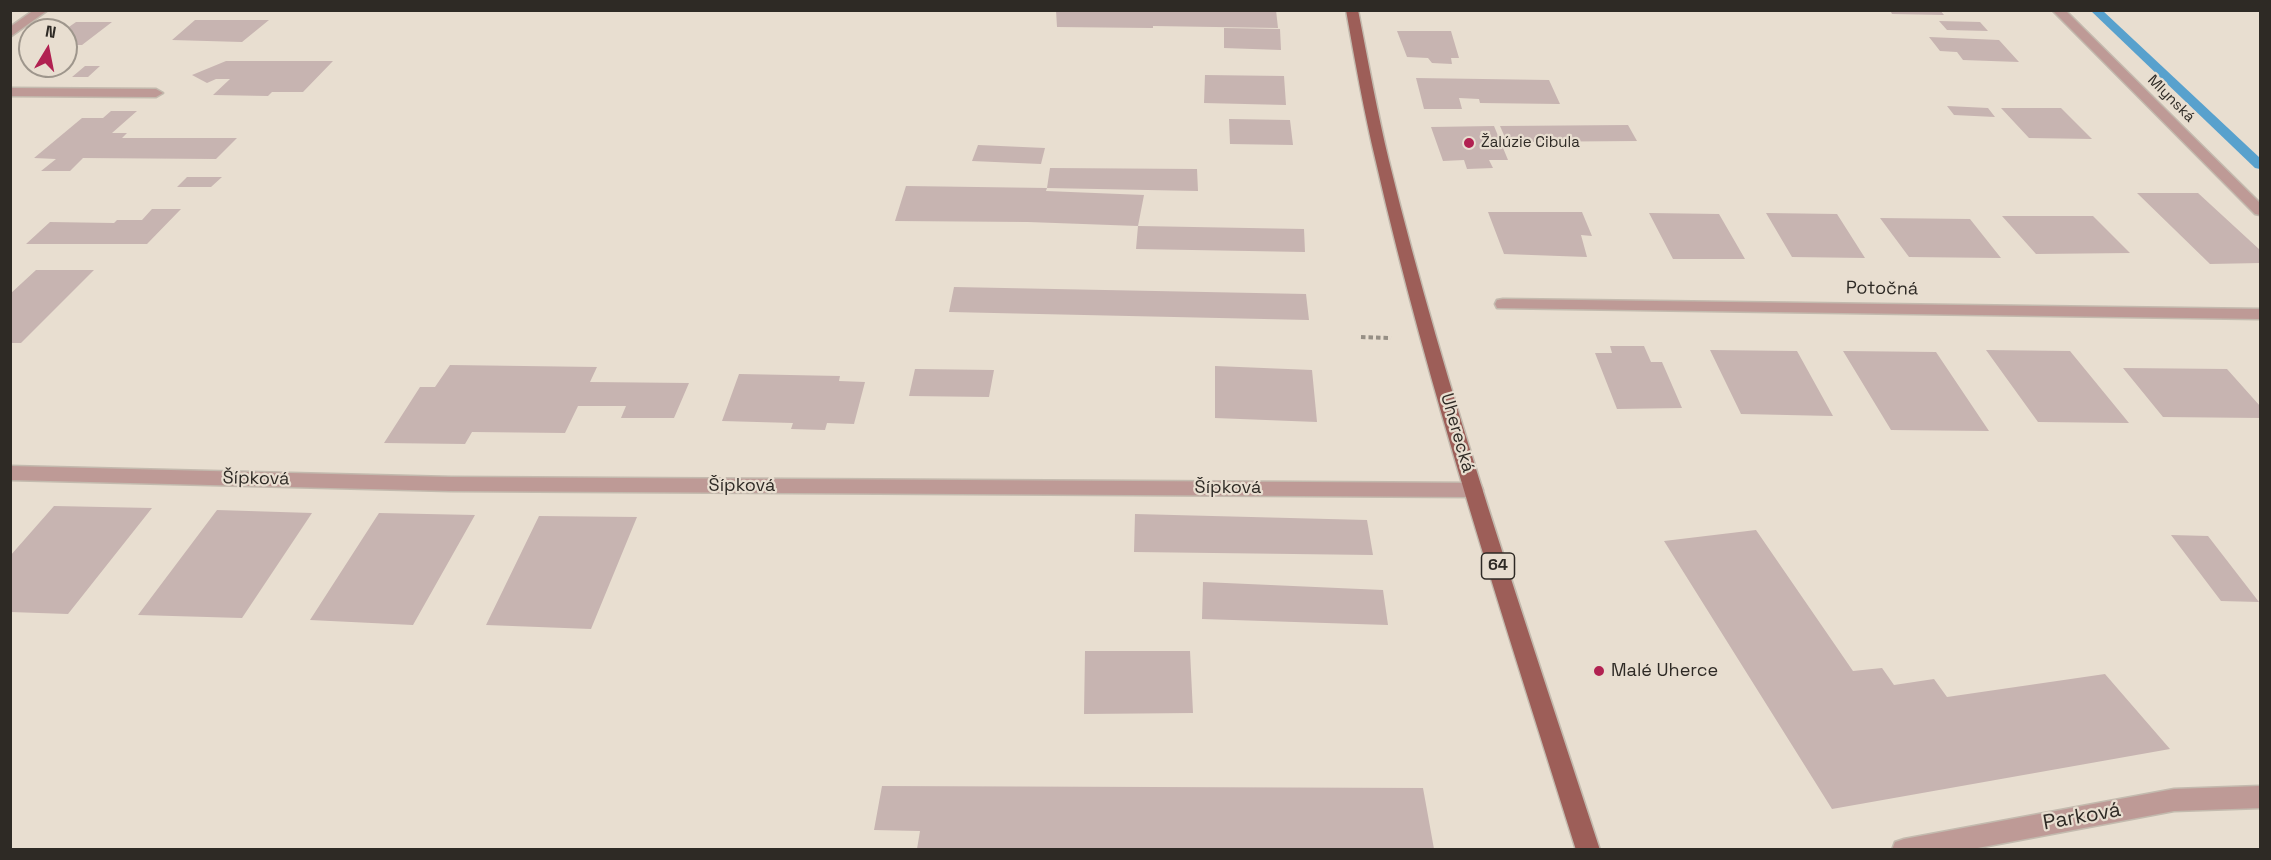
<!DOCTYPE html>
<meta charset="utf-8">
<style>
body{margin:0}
#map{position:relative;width:2271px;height:860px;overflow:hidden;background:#e8ded0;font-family:"Space Grotesk",sans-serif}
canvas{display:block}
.frame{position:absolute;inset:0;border:12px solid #2e2a25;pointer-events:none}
.north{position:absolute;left:18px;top:18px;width:60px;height:60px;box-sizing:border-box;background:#e8ded0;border:2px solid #9e968c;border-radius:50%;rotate:10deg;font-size:16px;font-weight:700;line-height:24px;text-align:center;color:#2e2a25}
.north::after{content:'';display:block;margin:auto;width:21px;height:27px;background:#b12151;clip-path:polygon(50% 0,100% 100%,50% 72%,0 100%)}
</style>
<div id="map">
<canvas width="2271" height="860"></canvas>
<div class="frame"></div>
<div class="north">N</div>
</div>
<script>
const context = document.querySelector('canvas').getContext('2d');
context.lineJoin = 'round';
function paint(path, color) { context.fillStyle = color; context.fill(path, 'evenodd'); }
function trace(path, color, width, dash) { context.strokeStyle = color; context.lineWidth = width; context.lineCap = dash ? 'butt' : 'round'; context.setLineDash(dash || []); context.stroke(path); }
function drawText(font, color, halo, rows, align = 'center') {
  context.font = font + ' "Space Grotesk",sans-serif'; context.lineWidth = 4.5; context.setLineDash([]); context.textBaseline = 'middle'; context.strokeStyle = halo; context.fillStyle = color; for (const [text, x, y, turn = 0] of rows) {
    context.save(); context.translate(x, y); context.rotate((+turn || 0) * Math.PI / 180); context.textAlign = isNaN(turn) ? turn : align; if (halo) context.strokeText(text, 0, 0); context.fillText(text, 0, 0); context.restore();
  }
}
paint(new Path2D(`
 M2090,10H2102L2260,158V169L2255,168Z`), '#58a1cd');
paint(new Path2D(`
 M1056,10H1276L1278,28L1153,26V28L1057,27Z
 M1890,10H1940L1944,15L1892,14Z
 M195,20H269L242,42L172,40Z
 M1939,21L1980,22L1988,31L1947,30Z
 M76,22H112L82,45H66V29Z
 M1224,28L1280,29L1281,50L1224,48Z
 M1397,31H1451L1459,58H1451L1452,64L1432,63L1428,58L1407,57Z
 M1929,37L1999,40L2019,62L1963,60L1957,52L1940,51Z
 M226,61H333L303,92H272L268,96L213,95L230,79H216L207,83L192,75Z
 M85,66H100L88,77H72Z
 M1205,75L1284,76L1286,105L1204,103Z
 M1416,78L1549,80L1560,104L1480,103L1479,99L1459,98L1462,109H1424Z
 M1947,106L1988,108L1995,117L1954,115Z
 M2001,108H2061L2092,139L2029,138Z
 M111,111H137L112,133H127L122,138H237L216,159L83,158L70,171H41L56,159L34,158L82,118H103Z
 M1229,119L1290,120L1293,145L1230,144Z
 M1628,125L1637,141L1507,142L1500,126Z
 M1494,126L1508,160H1489L1493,168L1467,169L1464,160L1443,161L1431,127Z
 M978,145L1045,148L1041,164L972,161Z
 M1050,168L1197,169L1198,191L1047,188Z
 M187,177H222L211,187H177Z
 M906,186L1047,188L1046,191L1144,195L1138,226L1028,222L895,221Z
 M2137,193H2198L2260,250V263L2210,264Z
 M152,209H181L147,244H26L50,222L114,223L117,220H142Z
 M1488,212H1582L1592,236L1581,235L1587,257L1504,254Z
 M1649,213L1719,214L1745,259H1673Z
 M1766,213L1837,214L1865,258L1792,257Z
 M2002,216H2093L2130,253L2036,254Z
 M1880,218L1970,219L2001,258L1909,257Z
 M1138,226L1304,229L1305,252L1136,249Z
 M36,270H94L21,343H10V294Z
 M954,287L1306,294L1309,320L949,312Z
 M1610,346H1644L1651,362H1662L1682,408L1617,409L1595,353H1612Z
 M1710,350L1797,351L1833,416L1741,414Z
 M1986,350L2070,351L2129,423L2038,422Z
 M1843,351L1936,352L1989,431L1891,430Z
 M450,365L597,367L590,382L689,383L674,418H621L626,406H578L565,433L472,432L465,444L384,443L420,387H435Z
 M1215,366L1312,370L1317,422L1215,418Z
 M2123,368L2227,369L2260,406V418L2163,417Z
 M915,369L994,370L989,397L909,396Z
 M739,374L840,376L839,381L865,382L854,424L827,423L825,430L791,429L793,423L722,421Z
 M54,506L152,508L68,614L10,612V556Z
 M217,510L312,513L242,618L138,615Z
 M379,513L475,515L413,625L310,620Z
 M1135,514L1367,520L1373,555L1134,552Z
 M539,516L637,517L591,629L486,625Z
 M1756,530L1853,671L1882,668L1894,685L1934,679L1947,697L2105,674L2170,749L1832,809L1664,541Z
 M2171,535L2208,536L2259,602L2221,601Z
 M1203,582L1383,590L1388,625L1202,619Z
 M1085,651H1190L1193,713L1084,714Z
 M882,786L1423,788L1434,849H917L920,831L874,830Z`), '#c7b4b1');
const lane = new Path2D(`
 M10,466L451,477L1474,483L1481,485L1483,490L1481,495L1474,497L451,491L10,480Z
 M2260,786V808L2174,811L1967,850H1892L1895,842L1904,839L2174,789Z`);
const street = new Path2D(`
 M34,10H48L10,37V27Z
 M2052,10H2065L2260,203V215L2255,214Z
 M10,88L156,89L163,93L156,97L10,96Z
 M1503,299L2260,309V319L1497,308L1495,304L1497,300Z`);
const primary = new Path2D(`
 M1346,10H1358C1368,61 1377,111 1389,161C1446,394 1526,622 1600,850H1576C1505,622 1429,394 1376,162C1364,112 1355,61 1346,10Z`);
trace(lane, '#c3baae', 3);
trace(street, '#c3baae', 3);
trace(primary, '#c3baae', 3);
trace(new Path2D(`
 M1361,337L1391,338`), '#968f85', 4, [4.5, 3]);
paint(lane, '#be9a96');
paint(street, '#be9a96');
paint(primary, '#9d5e58');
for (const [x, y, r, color] of [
 [1469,143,6,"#b12151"],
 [1599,671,6,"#b12151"]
]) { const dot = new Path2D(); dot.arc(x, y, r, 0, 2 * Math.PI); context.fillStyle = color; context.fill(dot); trace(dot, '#e8ded0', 2); }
drawText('15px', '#2e2a25', '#e8ded0', [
 ["Mlynská",2171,99,45]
]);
drawText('15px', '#2e2a25', '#e8ded0', [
 ["Žalúzie Cibula",1481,143]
], 'left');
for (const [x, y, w] of [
 [1498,566,33]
]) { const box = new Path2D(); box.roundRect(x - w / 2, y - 13, w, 26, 4.5); context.fillStyle = '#e8ded0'; context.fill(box); trace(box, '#2e2a25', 1.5); }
drawText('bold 16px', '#2e2a25', null, [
 ["64",1498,566]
]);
drawText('18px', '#2e2a25', '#e8ded0', [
 ["Potočná",1882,289,1],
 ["Uherecká",1457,433,74],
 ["Šípková",256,479,1],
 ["Šípková",742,486],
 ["Šípková",1228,488]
]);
drawText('18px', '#2e2a25', '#e8ded0', [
 ["Malé Uherce",1611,671]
], 'left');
drawText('21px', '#2e2a25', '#e8ded0', [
 ["Parková",2082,817,-10]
]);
</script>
